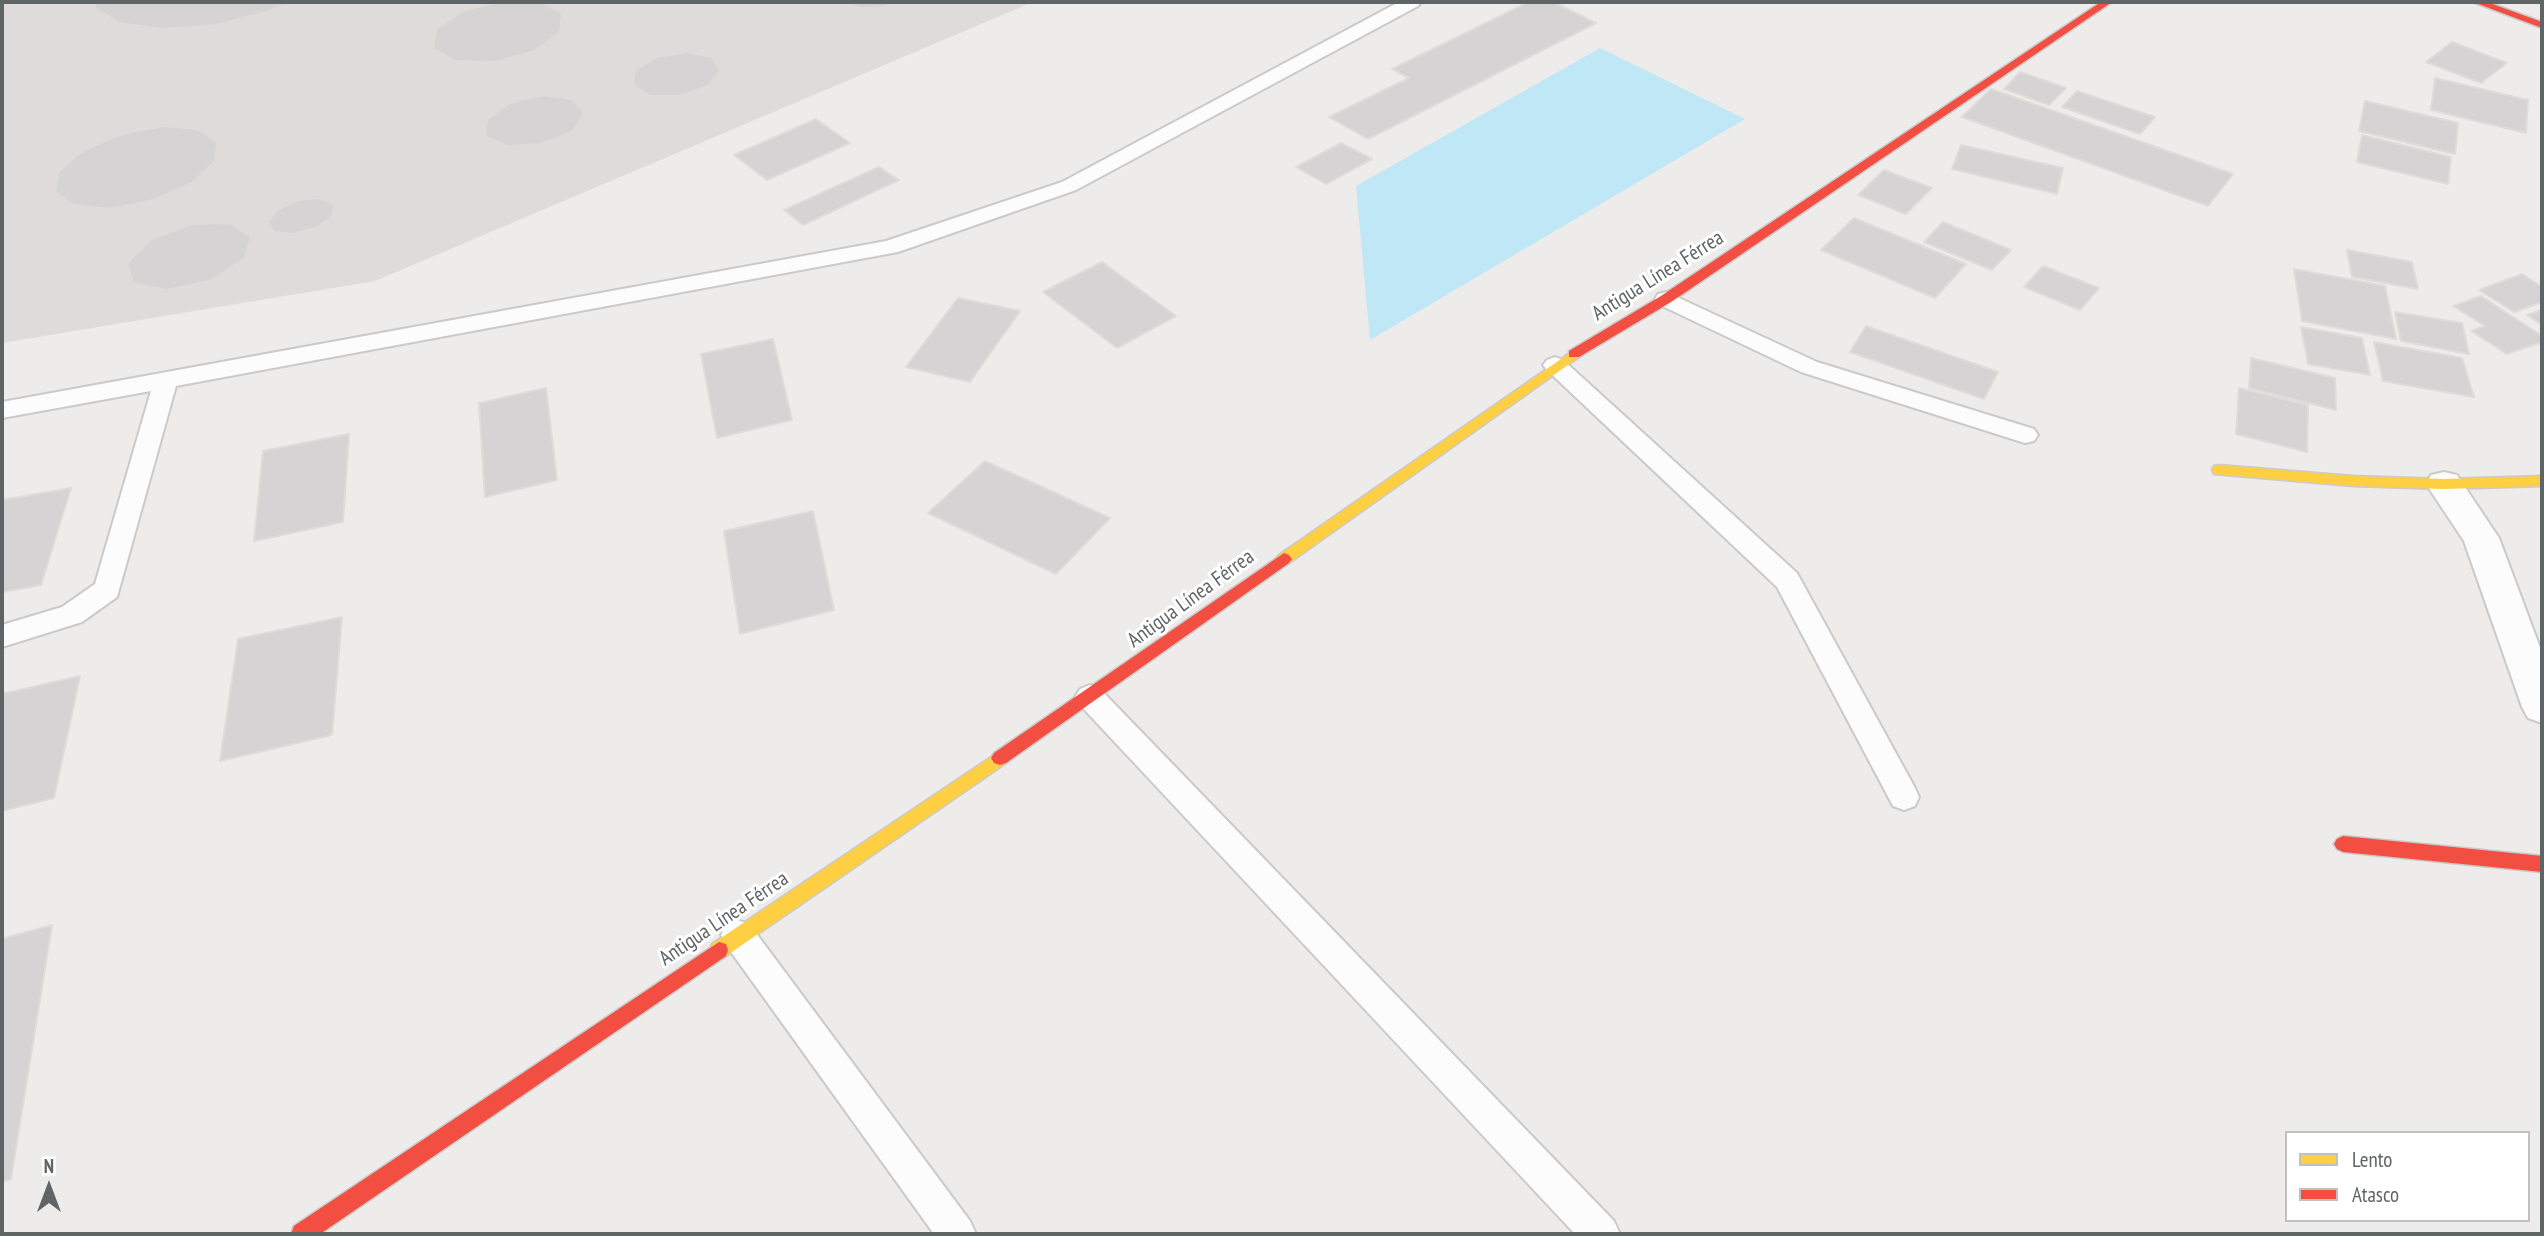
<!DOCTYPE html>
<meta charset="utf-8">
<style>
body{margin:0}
#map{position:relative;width:2544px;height:1236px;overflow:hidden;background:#eeecea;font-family:"PT Sans Narrow",sans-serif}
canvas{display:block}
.frame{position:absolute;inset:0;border:4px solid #5f6467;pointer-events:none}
.legend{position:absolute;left:2285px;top:1131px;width:245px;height:91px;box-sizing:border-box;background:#fff;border:2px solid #bfc1c2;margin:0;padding:9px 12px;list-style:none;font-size:21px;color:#5f6467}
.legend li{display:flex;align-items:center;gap:14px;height:35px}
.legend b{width:35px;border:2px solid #bfc1c2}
.north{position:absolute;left:14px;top:1152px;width:70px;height:70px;-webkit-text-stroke:5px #fff;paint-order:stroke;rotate:0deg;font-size:19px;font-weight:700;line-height:28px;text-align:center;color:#5f6467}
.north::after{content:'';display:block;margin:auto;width:24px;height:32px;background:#5f6467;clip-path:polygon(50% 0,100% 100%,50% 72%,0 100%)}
</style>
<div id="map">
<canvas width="2544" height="1236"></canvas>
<div class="frame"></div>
<ul class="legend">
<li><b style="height:9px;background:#ffcf43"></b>Lento</li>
<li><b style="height:9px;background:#f24e42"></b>Atasco</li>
</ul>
<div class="north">N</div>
</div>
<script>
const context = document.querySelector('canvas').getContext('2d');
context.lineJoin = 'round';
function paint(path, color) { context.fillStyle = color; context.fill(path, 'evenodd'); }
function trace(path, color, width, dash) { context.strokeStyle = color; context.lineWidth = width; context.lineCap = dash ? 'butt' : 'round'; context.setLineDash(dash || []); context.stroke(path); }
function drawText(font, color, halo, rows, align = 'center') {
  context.font = font + ' "PT Sans Narrow",sans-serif'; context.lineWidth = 6; context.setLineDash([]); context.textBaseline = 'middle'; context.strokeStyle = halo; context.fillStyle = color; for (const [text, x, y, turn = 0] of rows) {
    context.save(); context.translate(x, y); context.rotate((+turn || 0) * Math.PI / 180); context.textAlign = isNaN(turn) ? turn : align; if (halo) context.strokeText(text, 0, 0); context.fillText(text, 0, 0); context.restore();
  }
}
paint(new Path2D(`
 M2,2H1033L375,281L2,343Z`), '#dedbda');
paint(new Path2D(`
 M1600,48L1745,119L1370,340L1356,186Z`), '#c0e7f6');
const building = new Path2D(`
 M95,2H290L270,11L216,25L163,29L119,23L95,8Z
 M498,2H540L562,13L560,32L535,51L494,62L456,61L433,48L436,29L463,11Z
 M843,2H894L883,7L860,8Z
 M1529,2H1553L1596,23L1368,139L1329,117L1409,78L1392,69Z
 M2452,42L2507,63L2481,83L2426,62Z
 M687,52L712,57L720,71L708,86L680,96H650L633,85L635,70L657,57Z
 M2020,72L2066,88L2049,105L2004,89Z
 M2435,78L2528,100L2526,133L2431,110Z
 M1991,89L2233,174L2208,206L1962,117Z
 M2077,91L2155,117L2140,134L2062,107Z
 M543,95L572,99L584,113L573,131L542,144L508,146L485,136L487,119L510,103Z
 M2365,101L2458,123L2455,154L2359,131Z
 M816,119L850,143L767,180L734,155Z
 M163,126L198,129L217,142L215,161L192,183L153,200L109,209L73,205L55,191L59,171L84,150L122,134Z
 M2362,135L2451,157L2448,184L2357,162Z
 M1341,143L1372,159L1326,184L1296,167Z
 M1961,145L2063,168L2057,194L1952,169Z
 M879,167L899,180L803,225L784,210Z
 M1884,170L1932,188L1906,214L1858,195Z
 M320,198L334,204L333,216L317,227L294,234L274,232L268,222L277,210L297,200Z
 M1854,218L1966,264L1935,298L1821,250Z
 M1943,222L2011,250L1992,270L1924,242Z
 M230,223L251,237L244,259L210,281L166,290L133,283L127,263L150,240L191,224Z
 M2347,250L2412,262L2418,289L2352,277Z
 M1102,262L1176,316L1117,348L1043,292Z
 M2043,266L2099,288L2080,310L2024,287Z
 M2294,269L2385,286L2396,339L2302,321Z
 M2522,274L2542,287V302L2514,312L2479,290Z
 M2481,296L2542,336V342L2507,354L2471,331L2485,326L2453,306Z
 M958,298L1020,311L970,382L906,367Z
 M2542,310V325L2527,315Z
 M2395,312L2462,323L2469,354L2401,341Z
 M1866,326L1998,372L1984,399L1850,352Z
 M2301,327L2362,338L2370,375L2308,364Z
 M773,339L792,420L717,438L701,354Z
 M2374,342L2462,358L2474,397L2383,381Z
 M2251,358L2335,378L2336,410L2249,388Z
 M546,388L557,480L485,497L479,403Z
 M2239,388L2308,405L2307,452L2236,434Z
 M349,434L343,522L254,541L263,451Z
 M985,461L1110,518L1056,574L928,513Z
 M71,488L41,585L2,592V500Z
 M813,511L834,610L740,634L724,531Z
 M342,617L332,735L220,761L238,639Z
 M80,676L54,798L2,811V694Z
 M52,925L11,1179L2,1182V939Z`);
paint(building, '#d5d3d3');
trace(building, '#dedcd9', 2);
const lane = new Path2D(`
 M1399,2H1421L1418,6L1076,190L898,252L176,386L117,597L82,622L2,647V625L62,607L95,584L151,391L2,418V402L886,241L1062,182Z
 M1666,292L1817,362L2034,429L2038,435L2034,441L2025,443L1801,372L1658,304L1655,299L1658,294Z
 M1555,357L1563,360L1797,573L1915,788L1919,797L1915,806L1904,810L1893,806L1777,587L1547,370L1543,365L1547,360Z
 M1090,685L1100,689L1614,1221L1620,1234H1575L1080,705L1075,697L1080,689Z
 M738,920L750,925L970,1221L976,1234H934L726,945L721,935L726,925Z`);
const street = new Path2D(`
 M2444,472L2457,475L2499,538L2542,653V723L2528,718L2522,707L2464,541L2426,484L2431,475Z`);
const slow = new Path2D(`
 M1574,350L1579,351V357L1289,563H1279L1276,559L1279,555Z
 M2219,465L2353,476L2444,479L2542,476V486L2444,489L2353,486L2214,474L2212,470L2214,466Z
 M1000,751L1006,753L1009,758L1006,763L726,956L719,958L712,956L710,950L712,944Z`);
const jam = new Path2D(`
 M2101,2H2112L1671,302L1579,357H1569V351L1661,296Z
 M2473,2H2487L2542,22V28Z
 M1284,553L1289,555L1292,559L1289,563L1006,763L1000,765L994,763L991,758L994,753Z
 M2343,836L2542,856V872L2343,852L2337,849L2334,844L2337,839Z
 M719,942L726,944L728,950L726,956L320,1234H291L294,1226Z`);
trace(lane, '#cbcaca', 4);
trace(street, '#cbcaca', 4);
trace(slow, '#cacaca', 3);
trace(jam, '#cacaca', 3);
paint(lane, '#fcfcfc');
paint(street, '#fcfcfc');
paint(slow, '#ffcf43');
paint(jam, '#f24e42');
drawText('21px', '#5f6467', '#fff', [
 ["Antigua Línea Férrea",1658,276,-32],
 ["Antigua Línea Férrea",1191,599,-36],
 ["Antigua Línea Férrea",724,919,-34]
]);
</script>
